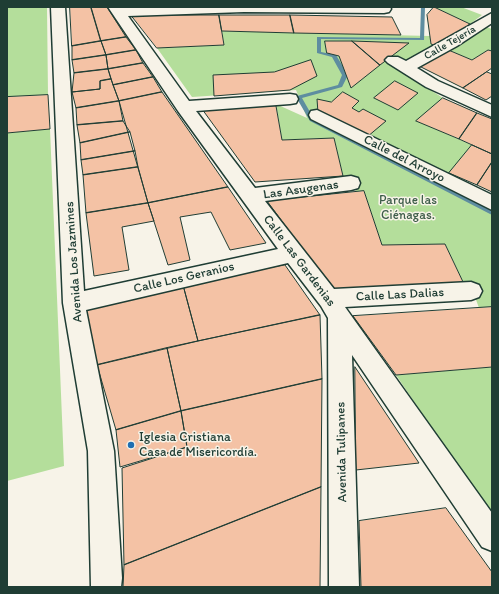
<!DOCTYPE html>
<meta charset="utf-8">
<style>
body{margin:0}
#map{position:relative;width:499px;height:594px;overflow:hidden;background:#f7f3e8;font-family:Itim,sans-serif}
canvas{display:block}
.frame{position:absolute;inset:0;border:8px solid #1f3d34;pointer-events:none}
</style>
<div id="map">
<canvas width="499" height="594"></canvas>
<div class="frame"></div>
</div>
<script>
const context = document.querySelector('canvas').getContext('2d');
context.lineJoin = 'round';
function paint(path, color) { context.fillStyle = color; context.fill(path, 'evenodd'); }
function trace(path, color, width, dash) { context.strokeStyle = color; context.lineWidth = width; context.lineCap = dash ? 'butt' : 'round'; context.setLineDash(dash || []); context.stroke(path); }
function drawText(font, color, halo, rows, align = 'center') {
  context.font = font + ' Itim,sans-serif'; context.lineWidth = 3; context.setLineDash([]); context.textBaseline = 'middle'; context.strokeStyle = halo; context.fillStyle = color; for (const [text, x, y, turn = 0] of rows) {
    context.save(); context.translate(x, y); context.rotate((+turn || 0) * Math.PI / 180); context.textAlign = isNaN(turn) ? turn : align; if (halo) context.strokeText(text, 0, 0); context.fillText(text, 0, 0); context.restore();
  }
}
paint(new Path2D(`
 M7,7H47L48,95L7,97Z
 M434,7H461L482,15L470,24Z
 M484,26L492,29V51L488,50L472,60L446,49Z
 M222,31L430,36L431,44L438,47L404,62L388,63L443,98L417,121L472,145L442,183L492,207V307L479,308L470,283L464,284L445,244L382,245L364,191L356,192L353,182L343,176L334,138L282,140L276,104L307,118L296,90L192,97L157,48L224,45Z
 M50,129L64,466L7,481V133Z
 M492,367V517L396,375Z`), '#b4de9b');
paint(new Path2D(`
 M421,7H425L424,40L321,39V52L336,55L348,75L342,87L302,98L314,119L492,210V215L310,121L296,97L297,96L338,85L342,75L332,57L317,53V37L420,38Z`), '#5e8da0');
const building = new Path2D(`
 M70,7H91L101,41L72,46Z
 M91,7H107L126,37L101,41Z
 M434,7L470,24L438,47L431,44L427,15Z
 M131,15H219L224,45L157,48Z
 M219,15H290L294,33L222,31Z
 M290,15L392,17L401,35L294,33Z
 M126,37L136,50L106,55L101,41Z
 M101,41L106,55L72,60V46Z
 M325,41H352L380,65L351,88L339,56L327,53Z
 M352,41L409,43L380,65Z
 M446,49L472,60L488,50L492,51V68L463,88L419,66Z
 M136,50L143,63L108,69L106,55Z
 M106,55L108,69L74,73L72,60Z
 M311,60L317,76L290,90L214,96L213,75L274,72Z
 M143,63L153,77L113,85L108,69Z
 M108,69L111,79L100,81V89L72,92L74,73Z
 M487,72L492,74V96L486,100L463,88Z
 M153,77L162,92L119,101L113,85Z
 M111,79L119,101L76,108L72,92L100,89V81Z
 M395,81L418,93L398,110L374,98Z
 M162,92L228,187L148,203L119,101Z
 M343,92L359,101L352,108L359,112L363,109L386,121L367,137L318,113L317,99L331,102Z
 M48,95L50,129L7,133V97Z
 M443,98L477,113L459,139L416,121Z
 M119,101L123,121L77,125L76,108Z
 M276,106L282,140L334,138L343,176L255,182L202,109Z
 M477,113L492,119V154L459,139Z
 M123,121L130,132L80,143L77,125Z
 M130,132L135,151L81,160L80,143Z
 M472,145L492,154V162L477,185L449,173Z
 M135,151L138,167L83,175L81,160Z
 M492,162V192L477,185Z
 M138,167L148,203L86,213L83,175Z
 M228,187L266,243L230,250L211,212L180,217L190,260L168,265L148,203Z
 M364,191L382,245L445,244L464,284L335,293L267,201Z
 M148,203L154,221L122,227L129,270L94,276L86,213Z
 M285,265L320,315L198,341L183,285Z
 M183,285L198,341L97,365L85,308Z
 M492,307V367L396,375L353,316Z
 M320,315L322,379L181,411L167,348Z
 M167,348L181,411L116,430L97,365Z
 M355,367L419,463L356,470Z
 M322,379L321,487L124,565L122,468L187,447L181,411Z
 M181,411L187,447L120,467L116,430Z
 M321,487L320,587H123L124,565Z
 M446,508L492,572V587H361L359,521Z`);
paint(building, '#f4c2a5');
trace(building, '#1f3d34', 1);
const minor = new Path2D(`
 M51,7H65L84,291L278,249L178,111L108,7H390L391,9L389,12L384,13L244,12L128,16L189,101L290,94L296,95L298,99L296,103L290,104L196,111L255,188L351,176L358,178L360,183L358,188L351,190L265,201L334,289L471,282L479,285L482,291L479,297L471,300L345,307L492,513V551L482,547L352,355L359,587H329L328,318L321,306L288,263L86,310L114,451L122,578L121,587H91L88,451L63,303Z
 M492,13V23L457,46L417,68L438,81L492,105V117L426,87L388,63L385,60L388,57H398L406,61Z
 M317,110L492,195V210L311,119L309,115L311,111Z`);
trace(minor, '#1f3d34', 3);
paint(minor, '#f7f3e8');
for (const [x, y, r, color] of [
 [131,445,4,"#1f6fb2"]
]) { const dot = new Path2D(); dot.arc(x, y, r, 0, 2 * Math.PI); context.fillStyle = color; context.fill(dot); trace(dot, '#f7f3e8', 1.5); }
drawText('11px', '#1f3d34', '#f7f3e8', [
 ["Calle Tejería",450,43,-30]
]);
drawText('13px', '#1f3d34', '#f7f3e8', [
 ["Calle del Arroyo",404,159,27],
 ["Las Asugenas",301,190,-8],
 ["Calle Las Gardenias",299,261,53],
 ["Avenida Los Jazmines",74,262,-94],
 ["Calle Los Geranios",184,278,-13],
 ["Calle Las Dalias",400,295,-3],
 ["Avenida Tulipanes",342,452,-91]
]);
drawText('13px', '#3d5d49', '#f7f3e8', [
 ["Parque las",408,201],
 ["Ciénagas.",408,216]
]);
drawText('13px', '#1f3d34', '#f7f3e8', [
 ["Iglesia Cristiana",139,438],
 ["Casa de Misericordía.",139,453]
], 'left');
</script>
